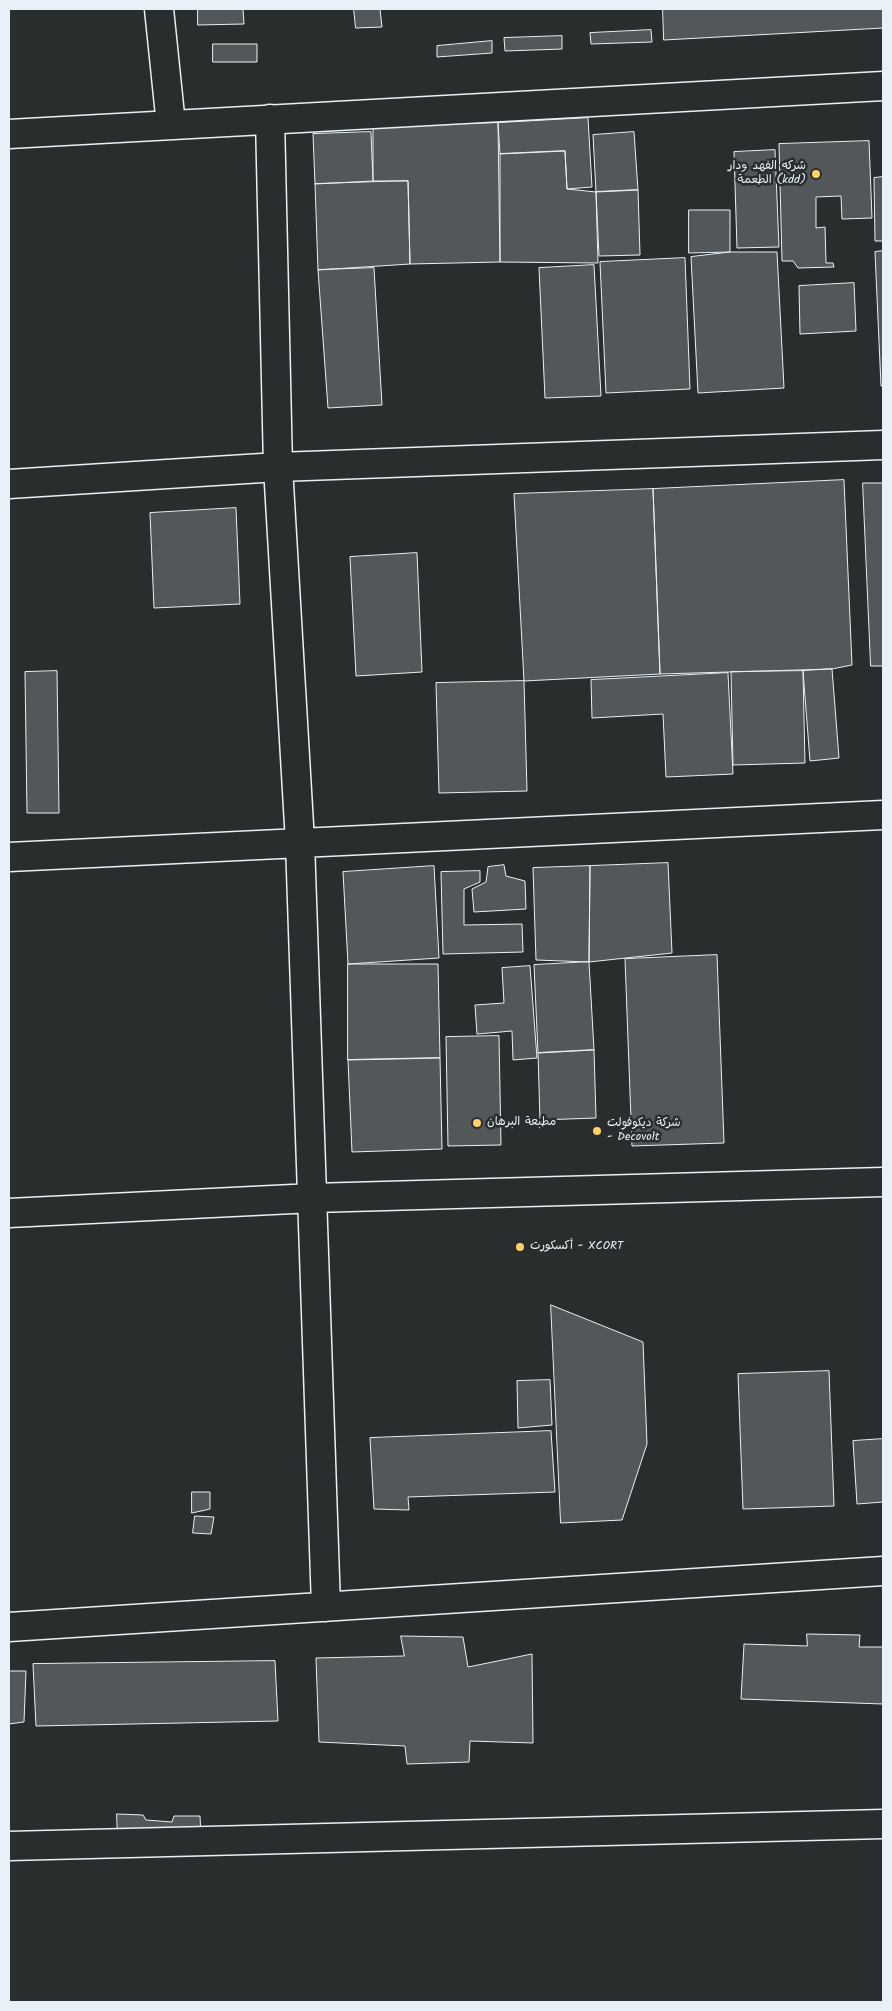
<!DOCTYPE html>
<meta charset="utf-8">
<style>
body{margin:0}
#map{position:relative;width:892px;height:2011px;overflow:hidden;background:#2a2d2e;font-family:Kalam,sans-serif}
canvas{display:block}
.frame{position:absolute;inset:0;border:10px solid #e8f1f8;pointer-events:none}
</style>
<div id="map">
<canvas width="892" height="2011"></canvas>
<div class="frame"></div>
</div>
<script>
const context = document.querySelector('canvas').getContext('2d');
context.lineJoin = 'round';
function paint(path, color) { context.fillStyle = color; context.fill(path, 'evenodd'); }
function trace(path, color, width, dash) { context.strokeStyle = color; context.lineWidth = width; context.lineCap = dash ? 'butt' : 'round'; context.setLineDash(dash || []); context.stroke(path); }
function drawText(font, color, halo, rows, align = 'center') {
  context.font = font + ' Kalam,"Playpen Sans Arabic",sans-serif'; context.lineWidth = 5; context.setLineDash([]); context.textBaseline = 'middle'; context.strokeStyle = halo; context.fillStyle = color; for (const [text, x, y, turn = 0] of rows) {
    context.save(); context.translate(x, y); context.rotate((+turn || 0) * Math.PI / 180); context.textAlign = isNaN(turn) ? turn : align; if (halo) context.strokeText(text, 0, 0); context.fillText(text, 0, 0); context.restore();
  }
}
const building = new Path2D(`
 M198,9H243L244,24L198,25Z
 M354,9H380L382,27L356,28Z
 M663,9H883V28L664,40Z
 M651,30L652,42L591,44L590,33Z
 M562,36V49L505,51L504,38Z
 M492,41V53L437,57V46Z
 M213,44H257V62H213Z
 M588,118L592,187L567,189L565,151L500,154L498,123Z
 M498,123L500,262L410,264L408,181H373V126Z
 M371,132L373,181L315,184L313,134Z
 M634,132L638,190L596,192L593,135Z
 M869,141L872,218L842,219L841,196L816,197V228L825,227L826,263H833L834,267L798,268L793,261H782L779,144Z
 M775,150L779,247L737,248L734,152Z
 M565,151L567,189L596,192L598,263L500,262V154Z
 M883,177V241H875L874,178Z
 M408,181L410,264L318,270L315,184Z
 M638,190L640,255L599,256L596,192Z
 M689,210H730V252L689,253Z
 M883,251V386H881L875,252Z
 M730,252H777L784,388L698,393L691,257Z
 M685,258L690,389L606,393L600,262Z
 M594,265L601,396L545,398L539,268Z
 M374,268L382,405L328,408L318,270Z
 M854,283L856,331L800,334L799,286Z
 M844,480L852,665L832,669L660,674L653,489Z
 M863,483H883V666H871Z
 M653,489L660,674L524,681L514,494Z
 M236,508L240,604L154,608L150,513Z
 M417,553L422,672L356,676L350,557Z
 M832,669L839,758L810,761L803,671Z
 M57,671L59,813H27L25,672Z
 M803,671L805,763L733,765L731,672Z
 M728,673L733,774L666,777L663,714L592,718L591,680Z
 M524,681L527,791L439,793L436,683Z
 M668,863L672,953L589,962L590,866Z
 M504,865L506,876L525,881L526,909L474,912L472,889L486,882L488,867Z
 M434,866L439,958L348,964L343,872Z
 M590,866L589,962L536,960L533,868Z
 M480,871V882L464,889V925L522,924L523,952L443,954L441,872Z
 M717,955L724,1143L632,1146L625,959Z
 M589,962L594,1050L538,1053L534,965Z
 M348,964H438L440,1058L348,1060Z
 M530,966L537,1058L513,1060L512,1031L477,1034L475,1005L504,1003L502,968Z
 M499,1036L501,1145L448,1146L446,1037Z
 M594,1050L596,1118L540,1120L538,1053Z
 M440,1058L442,1149L352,1152L348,1060Z
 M551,1305L643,1342L647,1444L622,1520L561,1523Z
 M829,1371L834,1506L743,1509L738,1374Z
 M550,1380L552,1425L518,1428L517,1381Z
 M551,1431L555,1492L408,1497L409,1510L374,1509L370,1438Z
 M883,1439V1502L857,1504L853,1441Z
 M192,1492H210V1509L192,1513Z
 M195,1516L214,1517L211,1534L193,1533Z
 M807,1634L860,1635L859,1647H883V1704L741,1699L744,1644L807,1646Z
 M401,1636L463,1637L468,1667L532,1654L533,1743L470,1741L469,1762L407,1764L405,1746L319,1742L316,1658L404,1656Z
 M275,1661L278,1721L36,1726L33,1664Z
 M9,1671H26L24,1722L9,1724Z
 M117,1814L143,1815L146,1820L172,1822L174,1816H200L201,1836L118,1838Z`);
paint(building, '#535759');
trace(building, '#e8f1f8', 1);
const minor = new Path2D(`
 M159,9L171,125
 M270,119L278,467L300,842L326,1607
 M9,134L883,86
 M9,484L278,467L883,445
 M9,857L883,815
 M9,1213L313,1198L883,1182
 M9,1627L883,1571
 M9,1846L883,1824`);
trace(minor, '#e8f1f8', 31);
trace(minor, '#2a2d2e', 28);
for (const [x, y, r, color] of [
 [816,174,5,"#ffd166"],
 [477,1123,5,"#ffd166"],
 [597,1131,5,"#ffd166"],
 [520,1247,5,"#ffd166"]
]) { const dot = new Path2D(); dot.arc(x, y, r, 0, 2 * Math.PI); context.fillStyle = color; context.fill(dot); trace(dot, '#2a2d2e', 2); }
drawText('12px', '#e8f1f8', '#2a2d2e', [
 ["شركه الفهد ودار",806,167,"right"],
 ["الطعمة (kdd)",806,181,"right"],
 ["مطبعة البرهان",487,1123],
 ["شركة ديكوفولت",607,1124],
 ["- Decovolt",607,1138],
 ["أكسكورت - XCORT",530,1247]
], 'left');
</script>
